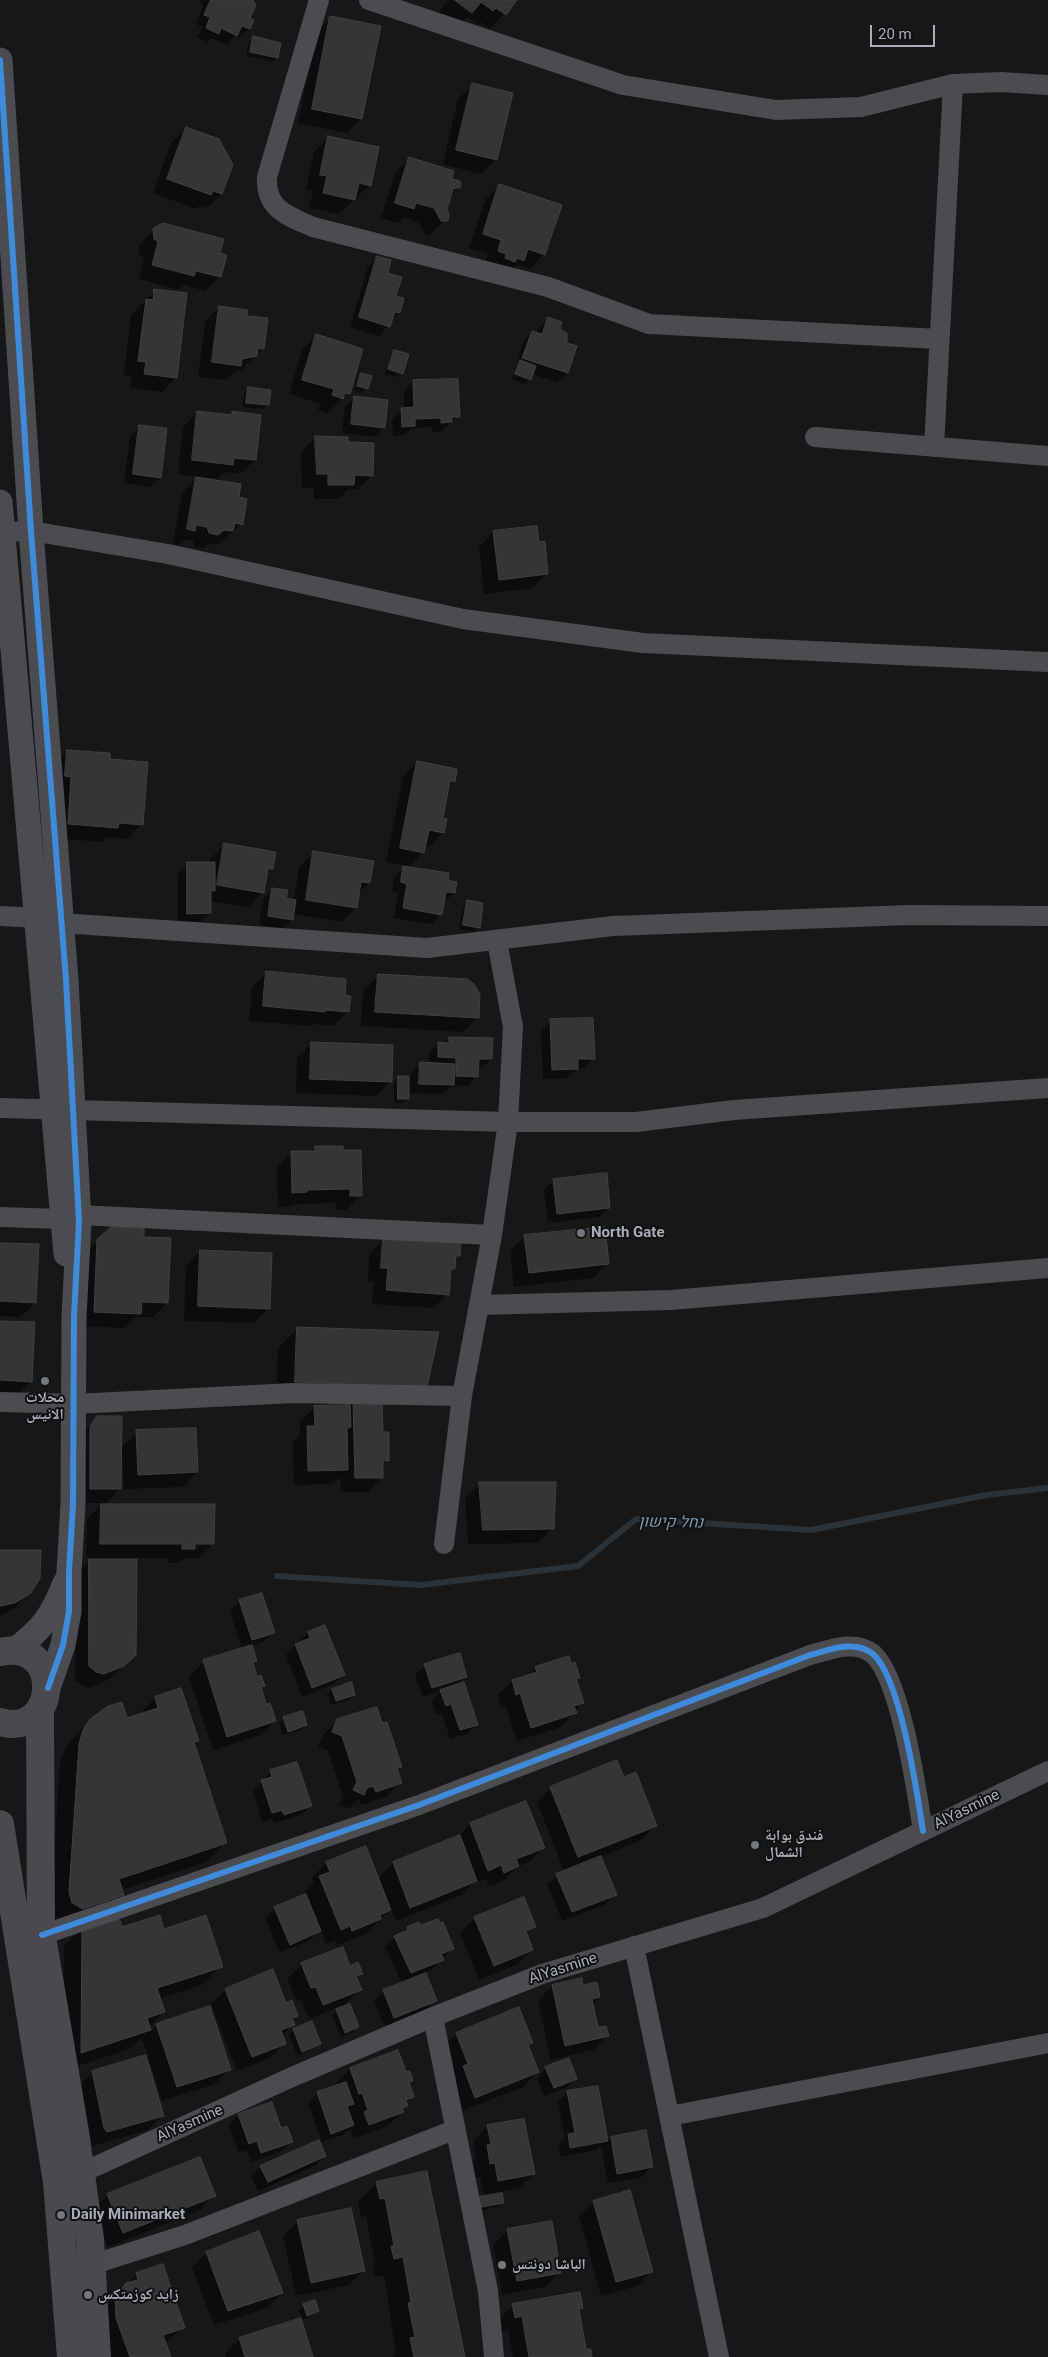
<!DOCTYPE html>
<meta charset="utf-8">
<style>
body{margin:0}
#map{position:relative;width:1048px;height:2357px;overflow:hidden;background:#171717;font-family:Roboto,sans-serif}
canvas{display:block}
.scale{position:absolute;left:870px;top:25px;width:65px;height:22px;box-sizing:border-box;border:2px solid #a8adb8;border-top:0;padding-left:6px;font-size:15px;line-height:18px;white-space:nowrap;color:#a8adb8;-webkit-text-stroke:4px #111113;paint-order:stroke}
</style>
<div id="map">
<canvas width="1048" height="2357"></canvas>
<div class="scale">20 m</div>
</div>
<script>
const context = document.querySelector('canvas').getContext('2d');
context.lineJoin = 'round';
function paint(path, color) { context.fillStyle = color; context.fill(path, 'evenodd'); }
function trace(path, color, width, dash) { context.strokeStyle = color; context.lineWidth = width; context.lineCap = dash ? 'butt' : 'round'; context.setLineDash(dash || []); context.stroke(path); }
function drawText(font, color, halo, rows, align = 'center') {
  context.font = font + ' Roboto,"Noto Naskh Arabic",Heebo,sans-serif'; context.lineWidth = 4; context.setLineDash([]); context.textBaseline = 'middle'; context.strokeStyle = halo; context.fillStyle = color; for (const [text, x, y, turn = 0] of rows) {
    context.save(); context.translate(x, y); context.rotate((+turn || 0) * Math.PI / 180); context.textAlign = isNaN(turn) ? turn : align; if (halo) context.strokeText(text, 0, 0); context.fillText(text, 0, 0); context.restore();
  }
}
paint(new Path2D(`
 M200,0H252L249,19L252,20L249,29L239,38L235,36L227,45L212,38L208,42L197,37L202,27L196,24L203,6Z
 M448,0H516L490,29L481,22L478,25L467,17L457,27L438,13Z
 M331,17L361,118L347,133L298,123L316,32Z
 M254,38L277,57L273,62L246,56L249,42Z
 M473,85L496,159L481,174L443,164L458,99Z
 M186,128L232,165L221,194L207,208L199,206L196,209L153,193L171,143Z
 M329,138L370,185L339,214L309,208L313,191L306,189L314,152Z
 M410,158L449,184H460L449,198L445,209L448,217L429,236L424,233L419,223L404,218L398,223L381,218L395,173Z
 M500,185L544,254L530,269L518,265L508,274L484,265L488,254L469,248L485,200Z
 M154,230L219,254L220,276L205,291L184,285L179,290L139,279L144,257L139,254V245Z
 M377,257L386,274L399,313L379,336L350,327L368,267Z
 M155,291L176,377L162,392L130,388L132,376L124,375L131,315Z
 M219,307L246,317L263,348L241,370L235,371L226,380L198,377L205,322Z
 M548,319L566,344L575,347L567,373L557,382L532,374L526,384L512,379L523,342L532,332L537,334L538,328Z
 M316,336L348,393L328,413L318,410L321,404L289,394L302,350Z
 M394,351L402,373L397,377L385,374L390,356Z
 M362,374L367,388L362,393L354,390L357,379Z
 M413,381L458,416L442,431L432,432V427L412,428L404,435L393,436L392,419L404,409V391Z
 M248,389L268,405L263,409L242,407L244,393Z
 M355,397L384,428L374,437L342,433L345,407Z
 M198,412L229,416L233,413L255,460L240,474L224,472L218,479L203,477V479L238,498L241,524L218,545L208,544L203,549L195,548L193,541L185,540L180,545L173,544L182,493L198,477L178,474L183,427Z
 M140,426L160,477L150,487L124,483L130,436Z
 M316,437L346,443L372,475L357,490L348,489L339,499H314V488H302L301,452Z
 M493,532L537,543L547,573L533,588L484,594L479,547Z
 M67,751L109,760L141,824L127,839L107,837L102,842L54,838L53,766Z
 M417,762L454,781L448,786L442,819L443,832L429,847L424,846L423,852L408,868L447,881L454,893L444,902L441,914L432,924L394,918L398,893L392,892L394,877L405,866L386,862L403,777Z
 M225,845L272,869L266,874L263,892L249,907L210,901V913L200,922L178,923V873L187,864H209L210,859Z
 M314,853L369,883L358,894L356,907L342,922L292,914V920L282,929L259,925L263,899L273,889L285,899L294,901L299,867Z
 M468,902L478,927L474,932L459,929L463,906Z
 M267,972L343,996L348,1011L333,1026L312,1024L310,1026L249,1021L252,987Z
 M378,976L477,1018L463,1032L361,1026L363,990Z
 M551,1021L593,1058L584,1068H578L567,1078L543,1079L541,1030Z
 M449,1038L491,1059L481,1068H477V1076L468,1086L452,1085L443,1094L408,1093V1098L403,1103H394V1081L399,1077H410L411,1073L420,1064H429V1053L439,1043L444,1044Z
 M312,1043L391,1081L376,1096L296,1093L297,1058Z
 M315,1148L342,1152L361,1195L346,1210H336V1203L294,1204L292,1206L278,1207L277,1167L292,1152H311Z
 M554,1180L609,1208L599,1217L548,1223L544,1190Z
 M525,1236L608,1263L593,1278L514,1287L510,1251Z
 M142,1238L167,1303L153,1317H136L125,1328L80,1326L83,1256L98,1241Z
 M384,1239L459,1256L454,1260V1268L449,1273L448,1294L433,1308L372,1304L374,1282H368L369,1254Z
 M0,1244L35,1303L21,1317L0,1316Z
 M200,1251L268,1309L254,1323L184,1321L186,1266Z
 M0,1322L31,1381L16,1396L0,1395Z
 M298,1328L426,1386L406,1405L380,1404L381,1433L388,1460L382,1466V1477L368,1492H341L340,1477L333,1484L294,1485L293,1442L300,1435V1421L315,1407L350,1406L353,1403L276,1401L278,1348Z
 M98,1418L120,1489L104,1505L213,1544L199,1558H184L179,1563H168V1558H135V1654L108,1680L88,1688L75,1680V1574L92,1558H86L87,1519L103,1503H76L83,1433Z
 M137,1432L197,1472L183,1487L124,1489L122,1447Z
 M555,1483L552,1529L538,1543L468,1544L465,1498L480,1484Z
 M0,1551L30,1592L15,1608L0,1616Z
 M240,1601L273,1633L264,1642L251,1646L256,1661L252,1664L256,1678L263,1686L260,1689L266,1706L275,1721L260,1735L213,1751L189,1676L204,1662L242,1649L230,1611Z
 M308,1633L343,1675L334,1684L302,1697L286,1655Z
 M570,1664L579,1678L576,1681L583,1702L561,1727L517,1741L506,1707L501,1708L498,1695L512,1681L528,1676L536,1668Z
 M425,1665L466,1677L457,1686L476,1724L467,1734L450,1739L442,1713L436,1714L432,1701L441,1691L423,1697L415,1675Z
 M333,1690L354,1694L350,1699L331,1705L328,1694Z
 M155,1698L197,1740L193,1744L225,1843L206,1862L121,1890L122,1895L103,1914L53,1922L50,1912L60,1764L64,1751L71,1740L91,1720H126L138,1716Z
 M284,1718L306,1725L301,1730L283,1735L279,1723Z
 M338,1720L382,1725L400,1767L396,1770L400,1783L386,1797L361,1805L359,1799L348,1809L339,1805L343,1797L328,1751L318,1746L323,1735Z
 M271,1772L310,1806L301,1815L274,1823L273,1819L262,1822L253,1791Z
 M623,1778L656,1826L641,1840L600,1857L615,1894L606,1904L562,1921L547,1884L564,1871L537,1802L551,1788Z
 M525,1803L543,1848L529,1862L517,1867L503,1881L489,1886L486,1879L473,1883L461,1895L396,1921L391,1908L365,1934L338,1945L335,1940L326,1944L321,1930L310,1940L280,1953L265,1918L275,1908L307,1895L305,1891L314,1883L312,1878L326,1863L365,1847L378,1879L393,1863L457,1838L470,1824Z
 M475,1918L534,1927L526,1935L532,1950L517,1965L479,1980L460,1933Z
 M83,1927L163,1930L221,1966L202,1985L159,1999L163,2012L149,2027L150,2032L157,2025L229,2070L215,2084L162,2101L148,2058H146L162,2116L148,2130L92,2146L78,2087L92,2072L148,2056L142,2038L130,2049L62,2071L64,1946Z
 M407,1928L452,1949L432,1969L424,1973L435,2000L426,2010L384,2026L374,2000L384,1991L402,1983L385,1947Z
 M302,1964L361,1973L356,1978L360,1989L342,2008L358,2027L353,2032L341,2037L332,2015L341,2006L309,2019L301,2000L297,2002L287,1979Z
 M552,1986L582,1987L599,1997L592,2004L598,2029L607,2036L593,2050L551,2060L538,2001Z
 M225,1990L285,2004L297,2015L292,2020L293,2024L282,2036L285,2043L270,2058L237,2071L211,2004Z
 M519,2009L532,2042L528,2047L537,2072L523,2087L461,2111L442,2049L456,2034Z
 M293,2030L319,2044L315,2048L297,2055L289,2035Z
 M546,2068L576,2078L566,2088L544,2096L537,2078Z
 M350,2069L405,2074L412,2081L409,2084L413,2096L406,2104L402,2112L388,2126L354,2138L350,2128L343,2135L322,2142L308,2103L317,2093L337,2086L336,2083Z
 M597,2087L607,2142L611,2138L651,2167L642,2177L608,2183L601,2146L597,2150L561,2157L559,2145L565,2138L558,2102L568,2093Z
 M239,2115L280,2130L292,2142L282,2151L251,2162L247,2150L239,2153L229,2125Z
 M488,2126L533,2174L519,2188L484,2195L480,2177L476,2178L473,2160L476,2157L473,2141Z
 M324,2156L315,2166L258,2191L251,2176L261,2167Z
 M426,2173L464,2357H393L396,2354L384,2275L375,2277L373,2267L375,2264L366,2216L361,2217L358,2202L377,2183Z
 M108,2195L214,2196L200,2210L108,2247L93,2209Z
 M480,2198L502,2203L498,2207L477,2211Z
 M594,2202L652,2271L637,2286L601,2296L579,2216Z
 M298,2221L364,2270L349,2285L296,2296L283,2236Z
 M508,2230L560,2273L545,2287L502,2295L493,2245Z
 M258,2233L282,2293L267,2308L214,2325L192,2268L206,2253Z
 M137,2274L183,2327L165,2343L169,2357H110L105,2306Z
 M513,2305L582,2307L578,2311L585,2351L591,2357H513L508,2330L501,2332L498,2320Z
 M304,2306L318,2311L303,2320L299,2310Z
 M240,2339L312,2357H226L225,2353Z`), '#0007');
trace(new Path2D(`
 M277,1576L421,1585L578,1566L636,1519L811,1530L986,1495L1048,1488`), '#2a3239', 6);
const building = new Path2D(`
 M211,0H253L256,5L250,18L254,20L250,29L242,26L237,36L221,28L219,34L206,28L210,17L204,15Z
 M455,0H517L506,15L496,8L493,11L481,2L472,13Z
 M330,16L381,26L362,119L312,109Z
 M253,36L281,43L278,58L250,52Z
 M472,83L513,93L497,160L456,150Z
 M186,127L219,139L233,165L222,194L213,191L211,195L167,179Z
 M328,136L379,147L371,186L359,183L355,200L323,193L327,176L320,175Z
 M409,157L454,171L451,182L453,179L460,181L461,187L453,189L447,209L449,214L448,221H441L434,208L416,203L414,209L395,203Z
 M499,184L562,205L545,255L528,249L524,261L517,258L515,262L505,258L506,254L498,251L501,240L483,234Z
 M163,223L224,239L220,253L227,255L221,277L196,271L194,276L152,265L158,242L154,239L153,229Z
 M377,256L391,260L388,273L402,277L396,296L404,298L400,313L395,312L390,327L359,317Z
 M154,289L187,293L177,378L144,374L146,362L138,361L146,299L153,300Z
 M219,306L248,310L247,316L268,318L264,349L258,348L257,356L242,359L241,366L212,362Z
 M548,317L562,322L560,329L567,333V343L577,346L568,373L522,358L532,331L542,334Z
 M316,334L363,349L350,394L345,393L343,399L332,395L334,389L302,380Z
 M394,350L409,354L403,374L388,369Z
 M520,360L536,366L531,380L515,374Z
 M361,373L372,376L368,389L357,386Z
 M458,379L460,417H452V422L441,423V418L415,419V426L402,427L401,408L414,407L413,380Z
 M248,387L271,390L269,405L246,403Z
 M354,396L388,400L385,428L351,424Z
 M197,411L232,415V411L261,415L256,460L234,458L233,465L192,460Z
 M139,425L167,428L161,478L133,474Z
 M315,436L348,437V442L374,443L373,476L355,475L354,485H328V474H317Z
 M196,477L241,484L239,497L247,499L243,525L235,523L233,531L224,530L218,535L209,533L207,527L196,525L195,531L187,529Z
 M537,526L539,542L545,541L548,574L499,580L493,531Z
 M67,750L110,753V759L148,762L143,825L119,823L118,828L68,824L71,777L65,776Z
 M417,761L457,769L455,782L450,781L443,818L447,819L444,833L429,830L424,853L400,848Z
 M224,843L276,852L273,869H268L264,893L217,885Z
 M313,851L374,861L370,883L361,882L357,908L306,900Z
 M187,862H215V891H211V913L187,914Z
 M403,866L449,873L448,880L457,882L455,893L446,892L442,915L403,908L407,884L401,882Z
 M272,888L288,890L286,898L296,900L293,920L268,916Z
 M467,900L483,903L480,928L463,925Z
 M266,971L346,979L345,995L351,996L349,1012L326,1010L325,1012L263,1006Z
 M378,974L467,979L473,983L480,994L479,1018L375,1012Z
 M593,1018L595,1059H578V1069L552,1070L550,1019Z
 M449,1037L493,1038L492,1059H479L478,1077L456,1076V1058L438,1057V1042L449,1043Z
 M311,1042L393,1045L392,1082L310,1079Z
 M420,1062L455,1064L454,1085L419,1084Z
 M398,1076H409V1099H398Z
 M315,1146H343V1150H361L362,1196H350V1189L307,1190V1192L292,1193L291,1151H315Z
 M607,1173L610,1208L557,1214L553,1179Z
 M111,1227L144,1228V1237L171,1238L168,1303L142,1302L141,1314L94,1312L97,1240Z
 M605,1227L609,1264L529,1273L524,1235Z
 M383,1238L461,1243L460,1256H456L455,1269H451L449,1295L386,1290L388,1268H381Z
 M0,1243L39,1244L36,1303L0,1301Z
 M200,1250L272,1253L270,1309L198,1306Z
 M0,1321L35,1322L32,1382L0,1380Z
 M297,1327L439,1332L427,1387L295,1382Z
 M382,1401L383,1432H389V1461H383V1478H355L353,1402Z
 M350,1405L351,1427L347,1428L348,1470L308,1471L307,1426H315L314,1406Z
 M97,1416H122L121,1489H90V1427Z
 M196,1428L198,1472L138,1475L136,1430Z
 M479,1482H556L554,1529L483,1530Z
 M101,1504H215L214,1544H195V1549H182V1544H100Z
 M0,1550H41L40,1578L31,1593L15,1603L0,1606Z
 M89,1559H137L136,1655L124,1666L104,1674L96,1672L89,1666Z
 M262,1593L275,1633L252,1640L239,1600Z
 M325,1625L345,1675L312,1688L295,1644L310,1638L308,1632Z
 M252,1645L257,1661L253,1662L257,1677L261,1675L265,1686L261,1687L266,1704L270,1703L276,1721L227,1737L203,1660Z
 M460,1653L467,1677L432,1688L424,1664Z
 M569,1656L571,1663L575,1662L580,1678L576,1679L584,1703L574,1706L577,1713L531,1728L520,1693L516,1695L512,1680L537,1672L535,1667Z
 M352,1682L355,1695L336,1701L332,1689Z
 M464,1682L478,1725L460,1730L451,1704L446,1706L440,1690Z
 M181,1688L199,1741L194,1742L227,1843L119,1879L124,1895L83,1909L72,1903L69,1892L79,1744L83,1730L90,1719L108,1706L122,1702L127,1718L158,1708L155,1697Z
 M377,1707L382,1723L387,1722L402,1767L397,1768L402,1783L376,1792L373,1786L367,1788L364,1795L353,1790L357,1782L342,1736L332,1732L337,1719Z
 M303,1711L307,1725L288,1732L283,1717Z
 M617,1760L624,1777L636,1772L657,1826L578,1857L550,1787Z
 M297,1762L312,1806L284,1815L282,1810L272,1813L261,1780L272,1777L270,1770Z
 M526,1801L545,1848L516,1859L519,1866L504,1873L501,1865L488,1871L470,1823Z
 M460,1835L477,1881L410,1908L393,1862Z
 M366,1846L391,1910L380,1915L381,1919L352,1931L350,1926L341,1930L319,1876L330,1872L326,1862Z
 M601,1856L617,1895L572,1912L556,1874Z
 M306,1894L321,1931L290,1945L274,1907Z
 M524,1897L536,1927L526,1931L533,1950L494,1966L474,1917Z
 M118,1914L122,1927L160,1915L164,1929L206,1915L223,1967L157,1988L165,2012L147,2018L151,2030L81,2053L82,1926Z
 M438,1919L440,1923L443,1922L454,1949L441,1954L444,1960L411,1973L394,1936L408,1930L407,1927L419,1922L421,1925Z
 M343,1947L350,1966L358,1962L363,1974L356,1976L362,1990L323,2005L316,1987L311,1988L301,1963Z
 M273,1969L286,2003L292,2000L298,2016L292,2018L295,2025L281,2030L286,2044L252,2057L225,1989Z
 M426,1973L437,2001L394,2018L383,1990Z
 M582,1978L583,1985L597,1982L600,1997L592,1999L598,2027L606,2026L609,2036L565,2046L552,1985Z
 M350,2004L359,2027L345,2033L336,2009Z
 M210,2006L231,2070L177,2087L156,2024Z
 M519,2007L533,2043L528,2045L539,2072L475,2098L463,2066L468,2064L456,2033Z
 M312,2021L321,2044L302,2052L293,2029Z
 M398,2050L406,2072L410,2071L413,2081L409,2082L414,2097L406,2100L408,2106L402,2108L404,2112L369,2125L364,2112L368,2110L362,2093L359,2094L350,2068Z
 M146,2055L164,2116L107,2132L104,2128L92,2071Z
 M569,2058L577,2079L554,2088L545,2067Z
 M346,2082L354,2104L347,2106L354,2125L331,2134L317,2092Z
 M598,2086L608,2141L570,2148L568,2134L575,2133L567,2091Z
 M272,2102L281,2128L287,2126L293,2142L261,2153L257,2141L249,2144L238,2114Z
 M524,2119L535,2174L498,2181L495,2163L490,2164L487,2145L491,2144L487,2125Z
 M646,2130L653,2167L617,2174L611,2137Z
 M319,2140L326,2156L268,2182L260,2166Z
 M200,2157L216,2196L123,2233L107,2194Z
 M427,2171L465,2357H414L410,2338L415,2337L408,2303L411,2302L403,2257L394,2259L391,2246H394L385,2198L380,2199L376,2182Z
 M630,2190L653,2272L616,2282L593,2201Z
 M502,2193L504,2203L481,2207L479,2197Z
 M351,2208L365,2271L311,2283L297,2220Z
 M552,2221L561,2273L517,2281L507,2229Z
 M259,2231L283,2293L228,2311L206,2252Z
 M163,2264L185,2328L163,2335L171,2357H130L116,2318L115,2298L126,2283L138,2280L136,2273Z
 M580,2292L583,2308L579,2309L586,2349H591L592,2357H529L522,2316L515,2318L512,2304Z
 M315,2300L319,2311L307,2316L303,2304Z
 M301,2318L313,2357H245L239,2338Z`);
paint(building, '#353536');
trace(building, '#3f4043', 1);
trace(new Path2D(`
 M319,0L267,177C265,209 288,216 313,227L548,287L649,324L939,339
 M369,0L623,85L776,110L861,107L953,84L1001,82L1048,85
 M815,437L1048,456
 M934,447L953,84
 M2,532L31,531L168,554L463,619L643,643L1048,662
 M0,916L38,918L61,923L427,948L613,926L909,915L1048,916
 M0,1108L508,1122H636L734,1110L1048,1088
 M79,1215L492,1235
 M0,1217L62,1219
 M479,1305L671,1300L1048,1268
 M0,1402L74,1404L293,1393L462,1396
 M444,1544L462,1396L492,1235L508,1122L513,1027L497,941
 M42,1935L419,1805L810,1655C829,1650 855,1639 873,1654C901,1679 917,1793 923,1831
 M634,1946L719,2357
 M433,2017L488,2291L494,2357
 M670,2116L1048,2043
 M81,2173L292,2077L433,2017L542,1974L763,1908L1048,1771
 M91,2265L185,2235L454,2130`), '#4b4c50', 20);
trace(new Path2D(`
 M0,60L31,531L66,980L79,1221L74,1317L73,1504L69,1571V1611L63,1645L48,1688
 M0,502L66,1254
 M13,1651C42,1630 52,1616 65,1583`), '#4b4c50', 25);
trace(new Path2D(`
 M0,1652C64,1638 59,1739 0,1722
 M40,1710L41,1931L75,2132L90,2239L97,2357
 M0,1824L57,2182L71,2357`), '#4a4a4e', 28);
trace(new Path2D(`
 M0,60L31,531L66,980L79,1221L74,1317L73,1504L69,1571V1611L63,1645L48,1688
 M42,1935L419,1805L810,1655C829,1650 855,1639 873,1654C901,1679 917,1793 923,1831`), '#408adc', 6);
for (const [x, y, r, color] of [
 [581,1233,5,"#757880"],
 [45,1381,5,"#757880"],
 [755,1845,5,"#757880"],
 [61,2215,5,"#757880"],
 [502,2265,5,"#757880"],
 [88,2295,5,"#757880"]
]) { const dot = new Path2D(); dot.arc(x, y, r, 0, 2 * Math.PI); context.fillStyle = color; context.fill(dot); trace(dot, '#111113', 2); }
drawText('bold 15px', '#a8adb8', '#111113', [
 ["North Gate",591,1233],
 ["محلات",45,1398,"center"],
 ["الانيس",45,1415,"center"],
 ["فندق بوابة",765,1836],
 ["الشمال",765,1853],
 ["Daily Minimarket",71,2215],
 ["الباشا دونتس",512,2265],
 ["زايد كوزمتكس",98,2295]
], 'left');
drawText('15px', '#a8adb8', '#111113', [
 ["AlYasmine",967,1810,-26],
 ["AlYasmine",563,1969,-18],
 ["AlYasmine",190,2124,-24]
]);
drawText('italic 16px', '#7f9bb3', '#111113', [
 ["נחל קישון",671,1523,1]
]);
</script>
